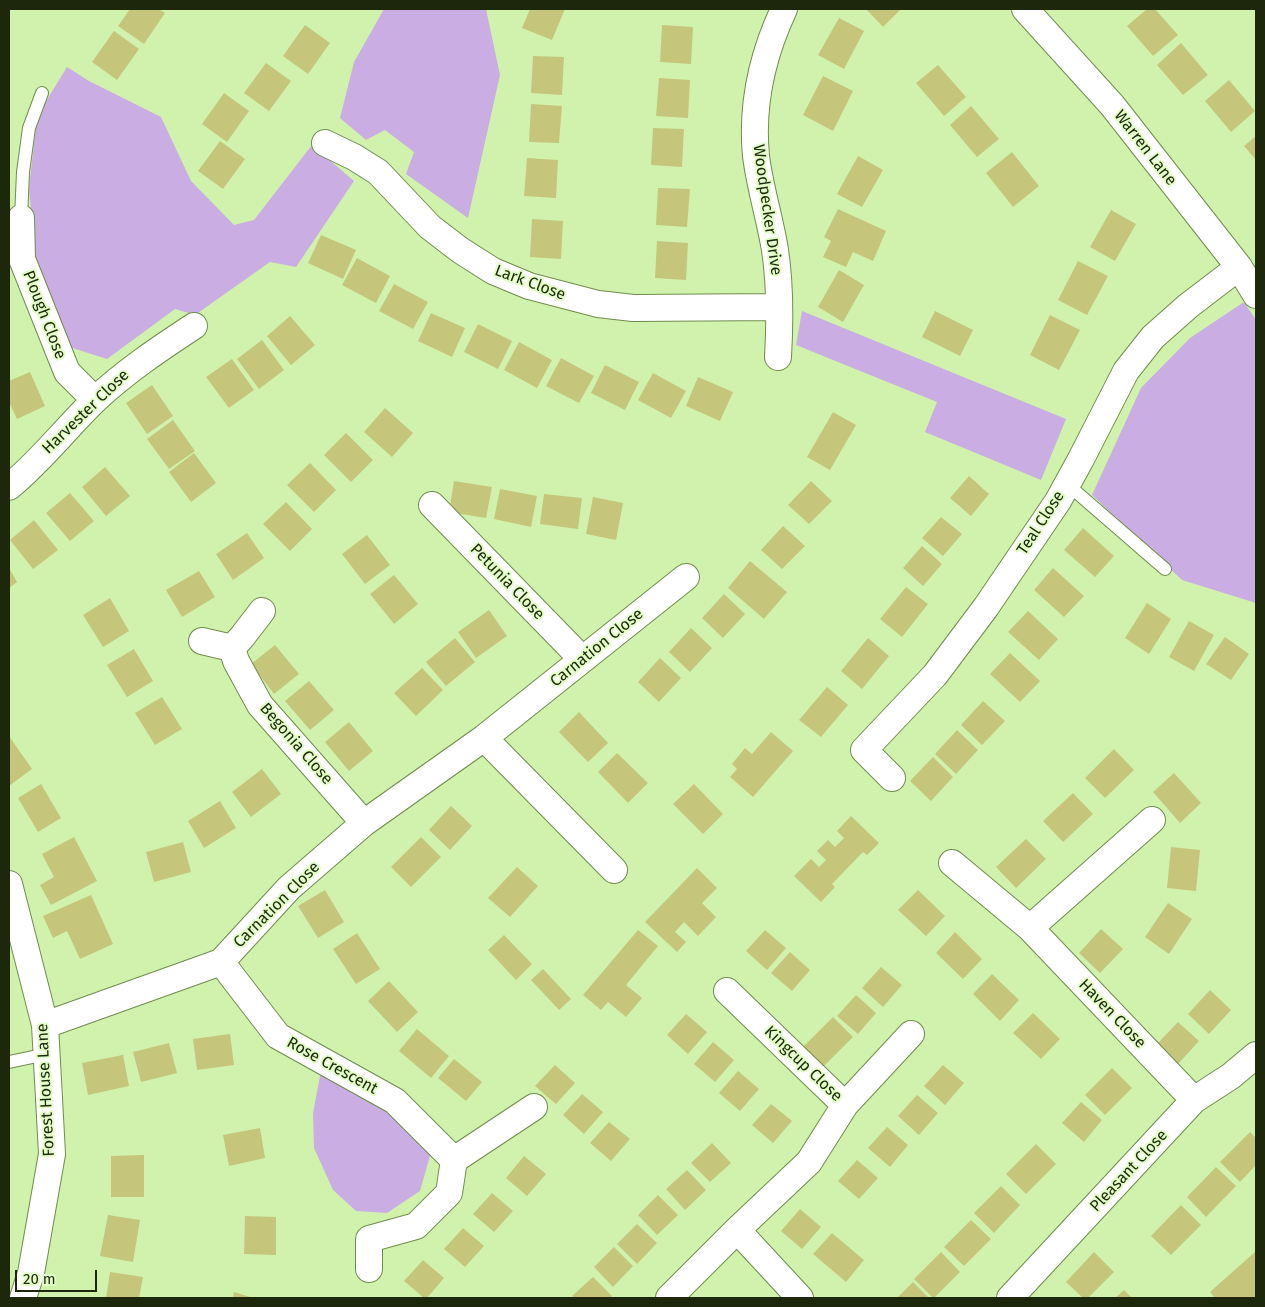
<!DOCTYPE html>
<style>
body{margin:0}
#map{position:relative;width:1265px;height:1307px;overflow:hidden;background:#d1f2ad;font-family:"Fira Sans",sans-serif}
canvas{display:block}
.frame{position:absolute;inset:0;border:10px solid #1c270c;pointer-events:none}
.scale{position:absolute;left:15px;top:1270px;width:82px;height:22px;box-sizing:border-box;border:2px solid #1c270c;border-top:0;padding-left:6px;font-size:15px;line-height:18px;white-space:nowrap;color:#1c270c;-webkit-text-stroke:4px #e2fdc6;paint-order:stroke}
</style>
<div id="map">
<canvas width="1265" height="1307"></canvas>
<div class="frame"></div>
<div class="scale">20 m</div>
</div>
<script>
const context = document.querySelector('canvas').getContext('2d');
context.lineJoin = 'round';
function paint(path, color) { context.fillStyle = color; context.fill(path, 'evenodd'); }
function trace(path, color, width, dash) { context.strokeStyle = color; context.lineWidth = width; context.lineCap = dash ? 'butt' : 'round'; context.setLineDash(dash || []); context.stroke(path); }
function drawText(font, color, halo, rows, align = 'center') {
  context.font = font + ' "Fira Sans",sans-serif'; context.lineWidth = 4; context.setLineDash([]); context.textBaseline = 'middle'; context.strokeStyle = halo; context.fillStyle = color; for (const [text, x, y, turn = 0] of rows) {
    context.save(); context.translate(x, y); context.rotate((+turn || 0) * Math.PI / 180); context.textAlign = isNaN(turn) ? turn : align; if (halo) context.strokeText(text, 0, 0); context.fillText(text, 0, 0); context.restore();
  }
}
paint(new Path2D(`
 M384,9H486L500,75L468,218L406,174L414,152L385,130L366,140L340,118L354,62Z
 M67,67L89,81L161,117L191,181L234,225L254,220L312,145L354,181L296,267L270,262L195,315L175,309L107,359L66,346L40,300L29,189L37,116Z
 M1244,302L1256,320V603L1182,580L1092,495L1141,388L1190,338Z
 M802,311L1066,419L1041,480L925,432L937,402L796,345Z
 M328,1072L408,1123L430,1156L420,1191L387,1213L356,1211L333,1190L314,1148L313,1113L320,1076Z`), '#caade3');
paint(new Path2D(`
 M130,9H159L165,13L144,44L118,26Z
 M530,9H565L552,40L522,28Z
 M866,9H901L883,27Z
 M1147,9H1155L1178,35L1153,56L1127,26Z
 M839,18L864,31L844,69L818,55Z
 M305,25L330,43L308,74L283,56Z
 M662,25L693,27L691,64L660,62Z
 M114,31L139,49L117,80L92,62Z
 M1181,43L1208,75L1183,95L1157,65Z
 M533,56L564,57L562,95L531,93Z
 M266,63L291,81L269,111L244,93Z
 M938,65L966,97L944,116L916,83Z
 M823,76L853,91L833,131L803,115Z
 M659,78L690,80L688,118L656,116Z
 M1229,80L1255,111L1231,132L1205,101Z
 M224,93L249,111L227,142L202,124Z
 M531,104L562,106L559,143L529,142Z
 M971,106L999,139L977,157L950,125Z
 M653,128L684,129L682,167L651,165Z
 M1256,136V160L1244,146Z
 M220,141L245,159L223,189L198,171Z
 M1012,152L1039,186L1013,207L986,173Z
 M858,156L883,170L862,207L837,194Z
 M527,158L558,160L556,198L524,196Z
 M658,188L690,189L687,227L656,225Z
 M838,209L886,231L873,261L853,252L846,267L823,257L831,241L824,237Z
 M1111,210L1136,224L1115,261L1090,247Z
 M532,219L563,221L561,259L530,257Z
 M321,235L356,250L343,279L308,263Z
 M657,241L688,243L686,280L655,278Z
 M357,258L390,276L376,303L342,285Z
 M1078,261L1108,276L1087,315L1058,300Z
 M839,270L864,285L843,322L818,307Z
 M394,284L428,302L413,329L379,311Z
 M935,311L973,330L960,356L922,337Z
 M431,313L465,328L452,357L418,341Z
 M1050,315L1080,330L1059,370L1030,355Z
 M290,316L315,345L291,365L267,336Z
 M478,324L512,341L498,369L464,352Z
 M262,340L284,370L259,389L237,359Z
 M519,342L552,360L537,388L504,370Z
 M561,358L594,376L579,403L546,386Z
 M232,359L254,390L229,408L206,377Z
 M605,365L639,382L625,410L591,393Z
 M30,372L45,406L17,419L9,402V381Z
 M653,373L686,391L671,418L638,400Z
 M698,377L733,392L720,421L686,406Z
 M152,385L173,416L147,434L126,403Z
 M385,408L413,433L392,457L364,432Z
 M833,412L856,425L830,470L807,457Z
 M173,420L195,451L169,469L147,439Z
 M346,433L373,460L351,482L324,455Z
 M194,453L216,483L191,502L169,472Z
 M310,463L336,490L314,512L287,485Z
 M105,467L130,496L106,516L82,487Z
 M969,476L989,494L971,516L950,498Z
 M454,481L492,487L486,518L449,512Z
 M811,481L832,501L809,524L788,505Z
 M500,489L537,496L531,527L494,519Z
 M70,493L94,521L70,541L46,513Z
 M544,494L582,498L578,529L540,524Z
 M593,497L623,503L616,540L586,534Z
 M286,502L312,529L290,551L263,524Z
 M941,517L962,534L943,556L922,538Z
 M34,520L58,550L33,569L10,540Z
 M783,526L805,546L782,569L761,550Z
 M1083,528L1114,556L1095,577L1064,550Z
 M247,533L264,558L233,580L216,554Z
 M367,535L390,565L365,584L342,554Z
 M922,546L942,564L923,586L903,568Z
 M750,561L787,592L764,619L728,588Z
 M9,568L17,582L9,588Z
 M1053,568L1084,596L1064,617L1034,590Z
 M199,571L215,597L182,617L166,590Z
 M394,575L418,604L394,624L370,594Z
 M906,587L928,604L902,637L880,619Z
 M724,594L745,614L723,638L702,618Z
 M110,598L129,631L103,647L83,615Z
 M1147,603L1171,619L1149,654L1125,638Z
 M489,610L507,636L476,658L458,632Z
 M1028,611L1058,639L1039,660L1008,632Z
 M1189,621L1214,635L1194,671L1169,657Z
 M691,628L712,648L690,672L669,652Z
 M1225,637L1249,654L1231,680L1206,664Z
 M455,638L475,662L446,686L426,662Z
 M868,638L889,656L862,689L841,671Z
 M275,645L299,674L274,694L251,664Z
 M134,649L153,681L127,697L107,665Z
 M1010,653L1040,681L1020,702L990,674Z
 M660,658L681,678L659,702L638,682Z
 M422,668L443,690L416,716L394,693Z
 M309,681L334,710L310,730L285,701Z
 M827,687L848,705L821,737L799,720Z
 M162,697L182,729L155,745L135,713Z
 M983,701L1005,721L982,745L961,725Z
 M579,712L608,743L588,762L559,732Z
 M349,722L373,751L349,771L325,742Z
 M957,730L978,750L956,774L935,754Z
 M771,732L793,751L753,797L730,777L737,769L732,764L745,748L752,754Z
 M9,736L32,769L9,786Z
 M1114,749L1134,770L1105,798L1085,778Z
 M617,753L648,783L628,803L598,772Z
 M933,757L953,777L931,801L910,781Z
 M262,769L281,794L251,817L232,792Z
 M1174,773L1201,803L1180,823L1153,792Z
 M41,784L61,818L38,832L18,798Z
 M694,784L723,814L703,834L673,804Z
 M1073,793L1093,814L1063,842L1043,821Z
 M220,801L236,828L204,848L188,821Z
 M451,806L472,826L450,850L429,830Z
 M851,816L879,843L867,855L863,852L832,884L835,887L821,902L794,876L811,859L819,867L826,860L817,851L828,840L835,847L844,838L837,831Z
 M74,837L97,881L51,905L40,885L54,877L42,854Z
 M421,837L441,857L411,887L391,867Z
 M1026,839L1046,859L1016,888L996,867Z
 M183,842L191,872L154,882L146,852Z
 M1171,847L1200,850L1196,891L1167,888Z
 M517,867L538,886L510,917L488,898Z
 M697,868L717,888L702,903L716,917L698,936L684,922L675,932L686,942L677,952L645,922Z
 M325,890L344,922L318,938L298,906Z
 M918,890L945,916L926,936L898,910Z
 M91,895L113,944L80,959L67,931L53,938L43,916Z
 M1168,903L1192,919L1169,954L1145,937Z
 M1101,929L1123,949L1100,973L1079,953Z
 M638,930L658,946L626,985L642,998L626,1017L608,1002L601,1010L583,995Z
 M765,930L786,948L767,970L746,951Z
 M955,932L982,959L963,979L936,953Z
 M357,933L380,969L356,984L333,949Z
 M504,935L532,964L516,980L488,950Z
 M790,952L810,970L792,991L771,973Z
 M881,967L902,985L883,1007L862,988Z
 M543,969L571,999L559,1010L531,980Z
 M992,974L1019,1000L1000,1021L973,994Z
 M389,981L418,1012L397,1032L368,1001Z
 M1210,990L1231,1010L1209,1034L1188,1014Z
 M856,995L876,1013L858,1034L837,1016Z
 M1033,1013L1060,1039L1041,1059L1013,1033Z
 M686,1014L707,1032L688,1054L667,1035Z
 M833,1017L853,1037L823,1067L803,1047Z
 M1178,1022L1199,1041L1177,1065L1156,1045Z
 M417,1029L449,1056L431,1078L399,1051Z
 M230,1034L234,1065L197,1070L193,1039Z
 M713,1042L734,1060L715,1082L694,1064Z
 M169,1043L177,1073L141,1082L133,1052Z
 M123,1055L129,1086L88,1095L82,1063Z
 M454,1059L482,1082L466,1101L438,1078Z
 M555,1065L575,1083L556,1104L535,1086Z
 M943,1065L964,1083L945,1105L924,1086Z
 M1112,1068L1132,1088L1105,1115L1085,1095Z
 M738,1071L759,1089L740,1111L719,1093Z
 M582,1094L603,1112L584,1134L563,1115Z
 M917,1095L938,1113L919,1135L898,1116Z
 M1081,1102L1102,1120L1084,1142L1062,1123Z
 M771,1104L792,1121L773,1143L752,1125Z
 M609,1122L630,1139L611,1161L590,1143Z
 M887,1127L908,1145L890,1167L868,1148Z
 M260,1128L265,1158L229,1166L223,1135Z
 M1250,1132L1256,1138V1165L1240,1182L1220,1162Z
 M712,1143L731,1163L710,1182L691,1163Z
 M1036,1144L1056,1164L1026,1194L1006,1174Z
 M144,1155V1197H111V1156Z
 M524,1156L546,1174L527,1196L506,1178Z
 M857,1160L878,1178L859,1199L838,1181Z
 M1216,1167L1236,1186L1206,1217L1187,1197Z
 M687,1170L706,1190L685,1210L666,1189Z
 M1001,1186L1020,1205L994,1233L974,1213Z
 M492,1193L513,1211L494,1232L473,1214Z
 M658,1195L678,1215L657,1235L638,1215Z
 M1181,1205L1201,1225L1171,1255L1151,1236Z
 M800,1209L821,1227L802,1249L781,1231Z
 M108,1215L140,1220L133,1262L100,1256Z
 M245,1216L276,1217V1255L244,1254Z
 M971,1220L991,1239L964,1266L944,1247Z
 M637,1224L657,1243L637,1264L617,1244Z
 M463,1228L484,1246L465,1267L444,1249Z
 M832,1233L864,1260L846,1282L813,1254Z
 M614,1247L633,1266L613,1287L594,1267Z
 M1256,1251V1298H1215L1210,1292Z
 M941,1252L960,1272L934,1298H933L914,1279Z
 M1094,1252L1114,1272L1088,1298H1083L1066,1282Z
 M423,1260L444,1278L427,1298H424L404,1281Z
 M110,1272L143,1277L139,1298H106Z
 M593,1277L612,1296L610,1298H575L572,1296Z
 M913,1282L929,1298H897Z
 M1124,1290L1132,1298H1115Z
 M234,1292L253,1298H233Z`), '#c5c67b');
const service = new Path2D(`
 M21,218L23,172L29,128L42,93
 M1067,484L1165,569
 M9,1062L47,1054`);
const minor = new Path2D(`
 M1025,9L1112,105L1239,267L1256,295
 M325,143L354,157L378,172L430,227L460,250L493,271L529,286L598,304L633,308L778,307
 M21,218L22,259L67,372L95,400
 M778,357C780,323 780,283 775,250C770,219 760,188 756,156C751,104 762,56 784,9
 M9,487C41,461 66,428 95,400C126,371 159,349 194,326
 M432,505L582,659
 M262,611L242,637L232,648L236,661L260,705L364,823
 M202,641L232,648
 M484,738L614,870
 M892,778L864,750L935,675L986,607L1058,501L1081,459L1126,371L1153,337L1188,306L1239,267
 M952,863L1030,928L1194,1100
 M9,884L45,1025L52,1154L31,1273L23,1298
 M1030,928L1152,820
 M221,962L278,1036L395,1101L454,1160L449,1193L416,1226L369,1239V1269
 M727,991L845,1105
 M45,1025L221,962L289,888L364,823L484,738L686,577
 M454,1160L534,1107
 M669,1298L737,1230
 M800,1298L737,1230L809,1162L845,1105L911,1034
 M1010,1298L1194,1100L1231,1076L1256,1055`);
trace(service, '#6f8c4c', 14);
trace(minor, '#6f8c4c', 28);
trace(service, '#fff', 12);
trace(minor, '#fff', 26);
drawText('16px', '#1c270c', '#e2fdc6', [
 ["Warren Lane",1145,148,52],
 ["Woodpecker Drive",767,210,82],
 ["Lark Close",530,283,20],
 ["Plough Close",44,315,69],
 ["Harvester Close",86,412,-44],
 ["Teal Close",1041,523,-57],
 ["Petunia Close",507,582,46],
 ["Carnation Close",597,648,-39],
 ["Begonia Close",296,744,49],
 ["Carnation Close",277,905,-45],
 ["Haven Close",1112,1014,46],
 ["Kingcup Close",803,1064,44],
 ["Rose Crescent",332,1066,29],
 ["Forest House Lane",46,1090,-93],
 ["Pleasant Close",1129,1171,-47]
]);
</script>
